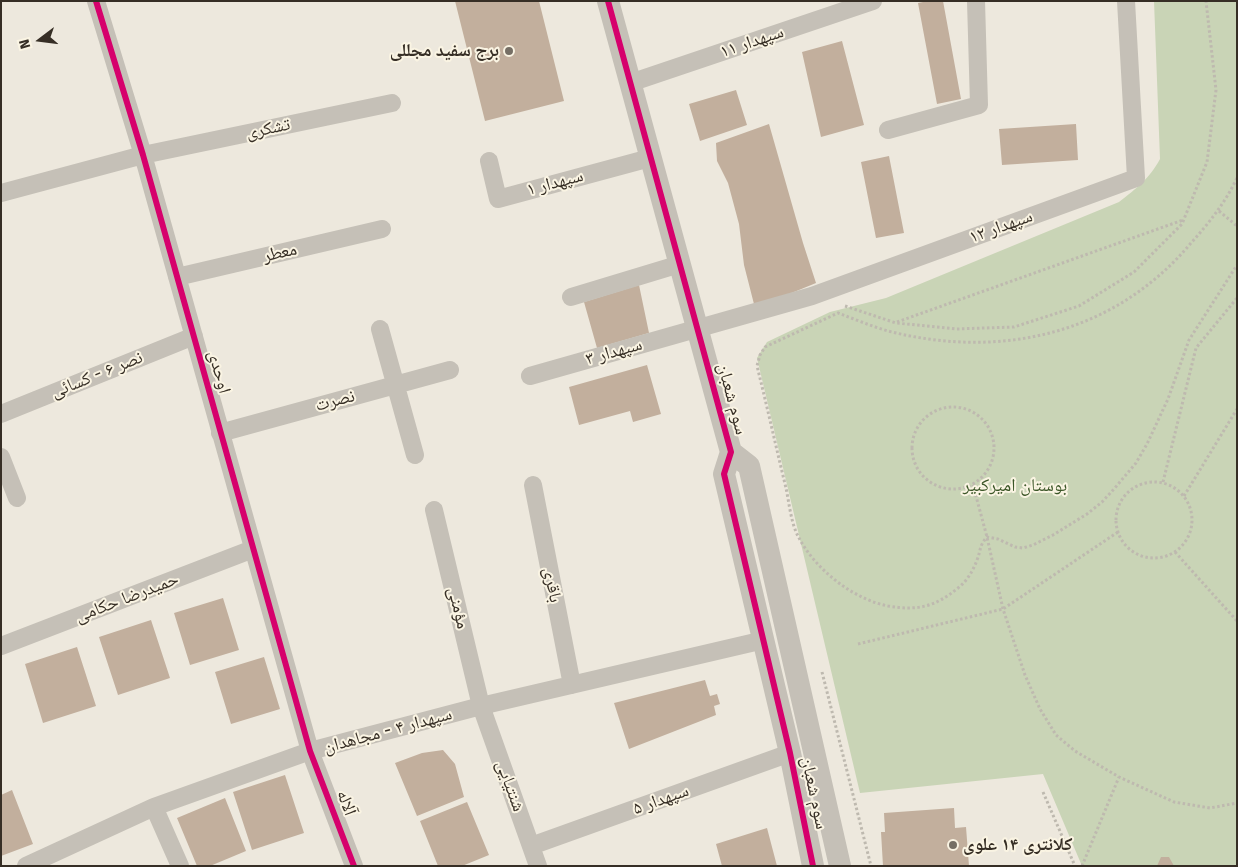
<!DOCTYPE html>
<meta charset="utf-8">
<style>
body{margin:0}
#map{position:relative;width:1238px;height:867px;overflow:hidden;background:#ede8dd;font-family:"Fira Sans",sans-serif}
canvas{display:block}
.frame{position:absolute;inset:0;border:2px solid #362e25;pointer-events:none}
.north{position:absolute;left:15px;top:15px;width:50px;height:50px;-webkit-text-stroke:4px #faf4e3;paint-order:stroke;rotate:255deg;font-size:14px;font-weight:700;line-height:20px;text-align:center;color:#362e25}
.north::after{content:'';display:block;margin:auto;width:18px;height:22px;background:#362e25;clip-path:polygon(50% 0,100% 100%,50% 72%,0 100%)}
</style>
<div id="map">
<canvas width="1238" height="867"></canvas>
<div class="frame"></div>
<div class="north">N</div>
</div>
<script>
const context = document.querySelector('canvas').getContext('2d');
context.lineJoin = 'round';
function paint(path, color) { context.fillStyle = color; context.fill(path, 'evenodd'); }
function trace(path, color, width, dash) { context.strokeStyle = color; context.lineWidth = width; context.lineCap = dash ? 'butt' : 'round'; context.setLineDash(dash || []); context.stroke(path); }
function drawText(font, color, halo, rows, align = 'center') {
  context.font = font + ' "Fira Sans","Noto Naskh Arabic",sans-serif'; context.lineWidth = 4; context.setLineDash([]); context.textBaseline = 'middle'; context.strokeStyle = halo; context.fillStyle = color; for (const [text, x, y, turn = 0] of rows) {
    context.save(); context.translate(x, y); context.rotate((+turn || 0) * Math.PI / 180); context.textAlign = isNaN(turn) ? turn : align; if (halo) context.strokeText(text, 0, 0); context.fillText(text, 0, 0); context.restore();
  }
}
paint(new Path2D(`
 M1154,1H1237V866H1082L1043,774L860,793L757,358L767,342L830,312L886,298L1119,202C1137,188 1149,179 1160,159Z`), '#c9d4b6');
paint(new Path2D(`
 M455,1H539L564,101L485,121Z
 M928,1H943L961,99L937,104L918,3Z
 M842,41L864,125L821,137L802,52Z
 M736,90L747,125L700,141L689,104Z
 M769,124L803,243L816,283L755,308L744,265L739,224L728,183L717,161L716,143Z
 M1076,124L1078,160L1002,165L999,129Z
 M889,156L904,233L876,238L861,162Z
 M639,285L649,333L597,348L584,302Z
 M647,365L661,414L633,422L630,411L579,425L569,387Z
 M223,598L239,650L190,665L174,613Z
 M151,620L170,678L118,695L99,637Z
 M77,647L96,706L43,723L25,664Z
 M264,657L280,709L231,724L215,672Z
 M705,680L710,696L717,694L720,704L714,706L716,715L629,749L614,703Z
 M443,750L455,764L464,797L417,816L395,763L422,753Z
 M285,775L304,833L252,850L233,792Z
 M12,790L33,844L1,856V795Z
 M225,798L246,851L210,866H197L177,818Z
 M467,802L489,855L462,866H438L420,821Z
 M954,808L955,828L966,827L969,866H883L881,832H885L884,813Z
 M767,828L777,866H722L716,844Z
 M1161,857H1169L1174,866H1157Z`), '#c2af9d');
trace(new Path2D(`
 M1237,178C1225,203 1209,223 1191,243C1115,334 1001,360 888,331C871,326 854,319 838,313L765,347L760,355L757,366C767,406 776,447 786,488C789,502 791,523 798,536C814,568 852,599 888,606C917,611 935,607 958,588C967,581 973,571 977,560C981,550 979,546 987,537L998,539L1015,547L1023,548L1033,545L1053,535L1087,514L1102,502L1114,489L1136,463L1147,444L1168,399L1189,340L1237,265
 M1219,211L1237,226
 M845,306L896,323L956,329L1014,327L1079,306L1134,272L1182,224L1207,162L1216,90L1206,1
 M897,322L1183,220
 M912 448a41 41 0 1 1 82 0a41 41 0 1 1-82 0Z
 M1163,482L1196,348L1237,298
 M1116 520a38 38 0 1 1 76 0a38 38 0 1 1-76 0Z
 M973,485L987,537L1003,609L1025,675L1040,709L1056,735L1075,751L1119,777L1174,802L1210,808L1237,803
 M1184,496L1237,409
 M1175,552L1237,621
 M858,644L1003,609L1118,532
 M822,672L871,866
 M1043,792L1075,866
 M1082,866L1119,777`), '#beb9af', 3, [2.5, 2.5]);
trace(new Path2D(`
 M96,1L143,155L310,751L354,866
 M630,83L873,1
 M888,130L979,105L976,1
 M489,161L498,199L650,158
 M1,193L143,155L392,103
 M177,277L382,229
 M571,297L680,264
 M380,329L415,455
 M530,376L812,296L1136,178L1126,1
 M1,414L194,336
 M220,433L450,370
 M1,457L17,498
 M533,485L572,685
 M434,510L481,706L538,866
 M1,646L253,549
 M154,807L180,866
 M531,846L790,753
 M26,866L154,807L310,751L481,706L764,640`), '#c5c0b7', 18);
trace(new Path2D(`
 M608,1L731,452L724,474L790,753L813,866
 M731,452L749,466L840,866`), '#c5c0b7', 22);
trace(new Path2D(`
 M96,1L143,155L310,751L354,866
 M608,1L731,452L724,474L790,753L813,866`), '#d6006c', 6);
for (const [x, y, r, color] of [
 [509,51,5,"#766f65"],
 [953,845,5,"#766f65"]
]) { const dot = new Path2D(); dot.arc(x, y, r, 0, 2 * Math.PI); context.fillStyle = color; context.fill(dot); trace(dot, '#faf4e3', 2); }
drawText('18px', '#362e25', '#faf4e3', [
 ["سپهدار ۱۱",752,42,-19],
 ["تشکری",268,129,-12],
 ["سپهدار ۱",555,183,-15],
 ["سپهدار ۱۲",1001,227,-20],
 ["معطر",280,253,-13],
 ["سپهدار ۳",614,352,-16],
 ["اوحدی",219,372,75],
 ["نصر ۶ - کسائی",97,375,-22],
 ["سوم شعبان",732,399,75],
 ["نصرت",335,401,-15],
 ["باقری",552,585,79],
 ["حمیدرضا حکامی",127,598,-21],
 ["مؤمنی",458,608,77],
 ["سپهدار ۴ - مجاهدان",388,731,-15],
 ["شنتیایی",510,786,70],
 ["سوم شعبان",814,793,78],
 ["سپهدار ۵",661,800,-20],
 ["آلاله",346,803,69]
]);
drawText('bold 18px', '#362e25', '#faf4e3', [
 ["برج سفید مجللی",499,51],
 ["کلانتری ۱۴ علوی",963,845,"left"]
], 'right');
drawText('18px', '#3b5627', '#faf4e3', [
 ["بوستان امیرکبیر",1015,486]
]);
</script>
